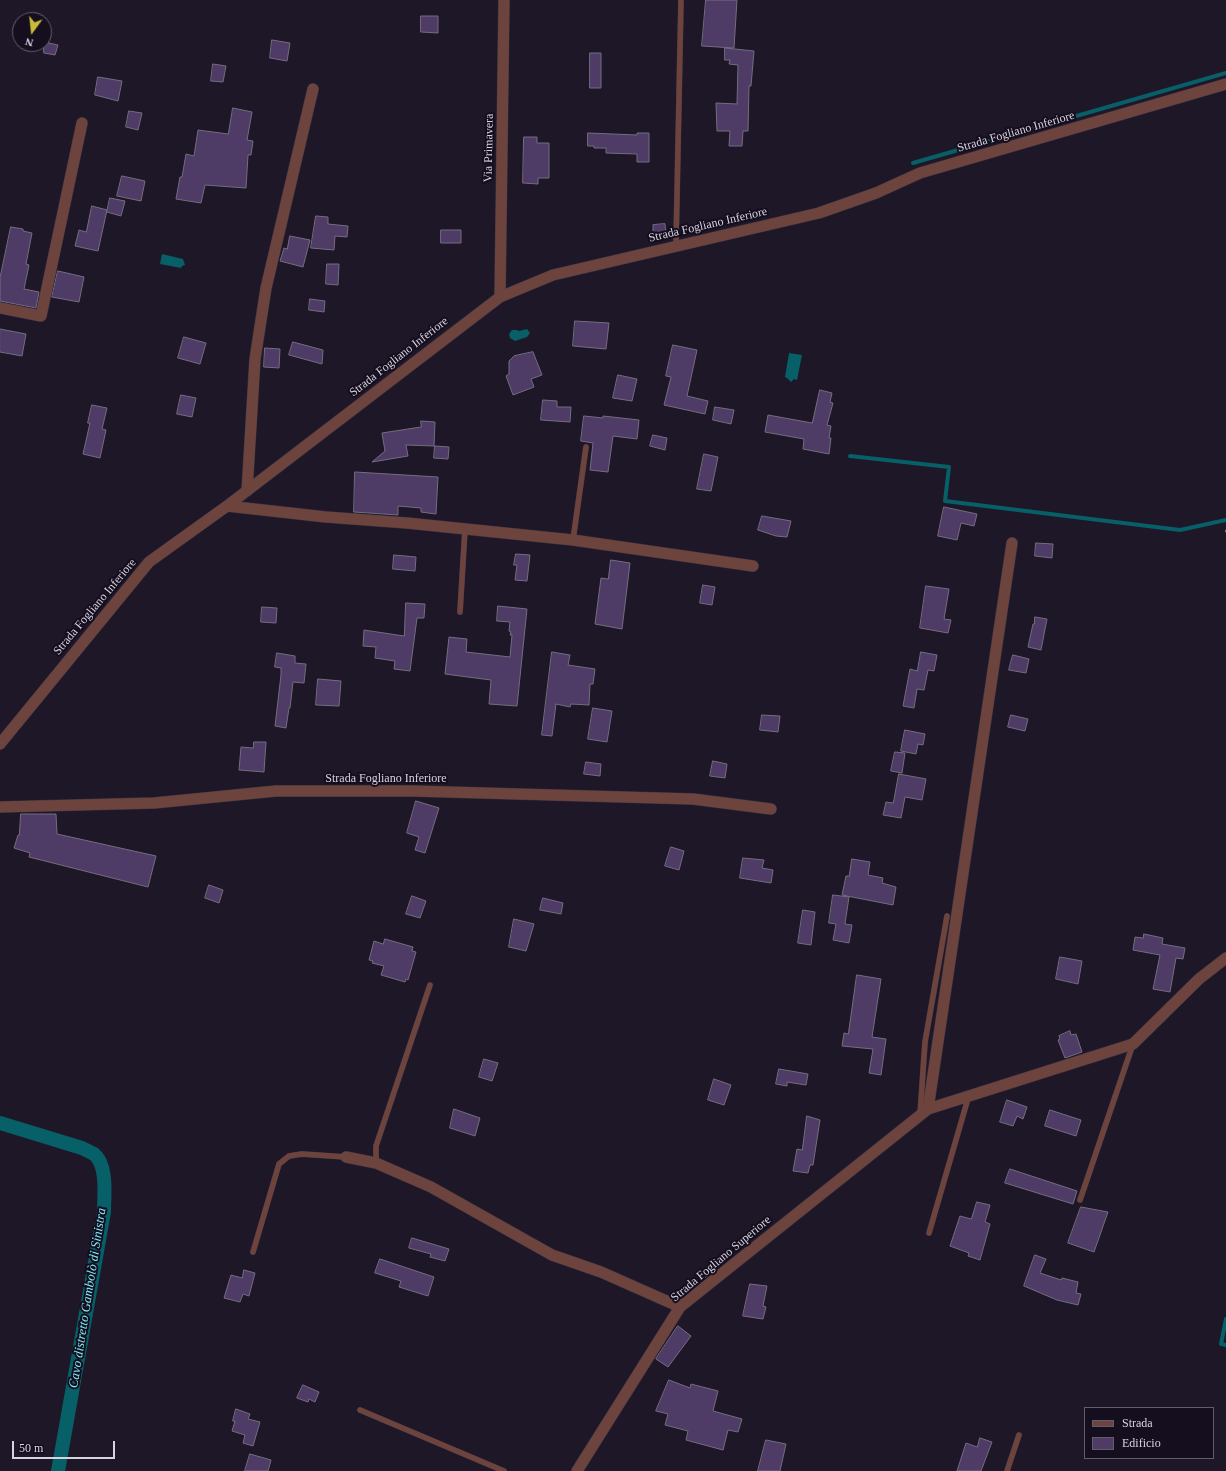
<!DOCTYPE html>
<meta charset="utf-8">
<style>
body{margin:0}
#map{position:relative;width:1226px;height:1471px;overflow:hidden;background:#1e1727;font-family:Georgia,serif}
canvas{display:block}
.legend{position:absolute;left:1084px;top:1407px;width:130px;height:52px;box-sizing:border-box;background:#150e1e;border:1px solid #635d6b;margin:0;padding:5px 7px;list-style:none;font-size:12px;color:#d8d4df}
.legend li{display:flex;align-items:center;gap:8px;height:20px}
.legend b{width:20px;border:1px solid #635d6b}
.north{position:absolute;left:12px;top:12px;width:40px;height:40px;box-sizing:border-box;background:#150e1e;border:1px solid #635d6b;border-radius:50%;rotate:195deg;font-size:11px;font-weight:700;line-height:16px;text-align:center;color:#d8d4df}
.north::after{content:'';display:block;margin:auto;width:14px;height:18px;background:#c9bb3a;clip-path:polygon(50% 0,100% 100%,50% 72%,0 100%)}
.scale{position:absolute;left:12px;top:1441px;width:103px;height:18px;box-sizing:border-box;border:2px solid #d8d4df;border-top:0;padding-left:5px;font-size:12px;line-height:14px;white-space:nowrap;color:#d8d4df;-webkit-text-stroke:3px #150e1e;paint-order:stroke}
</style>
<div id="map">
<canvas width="1226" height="1471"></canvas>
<ul class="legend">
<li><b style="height:5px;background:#6d433e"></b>Strada</li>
<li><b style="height:11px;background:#4e3b66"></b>Edificio</li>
</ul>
<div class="north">N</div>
<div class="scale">50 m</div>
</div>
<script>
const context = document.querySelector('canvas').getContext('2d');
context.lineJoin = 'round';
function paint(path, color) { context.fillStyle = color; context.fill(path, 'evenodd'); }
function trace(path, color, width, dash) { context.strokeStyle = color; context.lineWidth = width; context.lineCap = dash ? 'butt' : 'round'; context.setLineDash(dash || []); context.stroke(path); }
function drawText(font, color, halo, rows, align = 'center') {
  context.font = font + ' Georgia,serif'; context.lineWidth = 4; context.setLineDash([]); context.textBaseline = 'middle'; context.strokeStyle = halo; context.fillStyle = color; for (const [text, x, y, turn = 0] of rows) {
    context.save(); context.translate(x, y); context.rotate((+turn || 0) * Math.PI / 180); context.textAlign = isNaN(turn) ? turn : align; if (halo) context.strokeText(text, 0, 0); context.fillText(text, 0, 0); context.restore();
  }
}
paint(new Path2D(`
 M162,254L183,259L185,265L182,266L181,268L160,264Z
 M527,329L530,333L527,337L515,341L510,338L509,334L512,330H517L519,331Z
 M789,353L802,355L797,380L794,379L791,382L787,378L785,377Z`), '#075f67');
trace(new Path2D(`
 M913,163L1226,73
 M850,456L949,467L945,501L1180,530L1226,520
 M1226,1319L1221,1344L1226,1345`), '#075f67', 4);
trace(new Path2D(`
 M0,1123L82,1148C86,1150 90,1152 94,1154C108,1165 104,1196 104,1212L58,1471`), '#075f67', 14);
const building = new Path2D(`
 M706,0H737L734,48L702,46Z
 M421,16H438V33L421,32Z
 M272,40L290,43L287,61L270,58Z
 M44,42L58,45L55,55L44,53Z
 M725,48L754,51L751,86H749L748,131H743L742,146H729L730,131H717L716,103L737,104L738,65L729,64L730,60H725Z
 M590,53H601V88H590Z
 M213,64L226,66L223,82L211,81Z
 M98,77L122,81L118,101L95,95Z
 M233,108L252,112L247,140L253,141L251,155H248L246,188L205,185L201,203L176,199L180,177H182L186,154L194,156L198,130L228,134Z
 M129,111L142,113L138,130L126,127Z
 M588,133L637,135V133H649V162H637V154L606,153V148H594V146H588Z
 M524,137H537V143H549V178H538V184L523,183Z
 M122,176L145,181L141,201L117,196Z
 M110,198L125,201L121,216L107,212Z
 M92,206L107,210L98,251L75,246L79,230L86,232Z
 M316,216L328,217V224L348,226L347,237L335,236L334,250L311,248Z
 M665,224L666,235L653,236V225Z
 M11,227L23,229V231L32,233L26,264L29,265L24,289L39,292L36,308L0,301V278Z
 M441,230H461V243H441Z
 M290,236L310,240L303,267L280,261L284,248L287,249Z
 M327,264H339L338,285L326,284Z
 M58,271L84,277L79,302L52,297Z
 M310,299L325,301L324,312L309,310Z
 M575,321L609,323L606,349L573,346Z
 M0,329L26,334L22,356L0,352Z
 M184,337L206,343L200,364L178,358Z
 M293,342L323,350L322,364L289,355Z
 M673,345L697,350L687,396L708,401L705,414L664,405L671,377L666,376Z
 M265,348L280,349L279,368L264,367Z
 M533,352L542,375L531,379L534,387L513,395L506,376L509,374V361L514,356Z
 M618,375L637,379L632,401L613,398Z
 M820,390L832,393L830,402L833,403L827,425L831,426L829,438H831L829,454L803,449L804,439L765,432L768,415L812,423Z
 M181,395L196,398L192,417L177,414Z
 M543,400L557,401V407H571L570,422L541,420Z
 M92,405L107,408L102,429L106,430L100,458L83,454L90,423H88Z
 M715,407L734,410L731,424L713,420Z
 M584,416L603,418V416L639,420L637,439L613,436L608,472L590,470L593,443L581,441Z
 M421,421L435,422L434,446L406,445L408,456L372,462L385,451L382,433L421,427Z
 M653,435L667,438L665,450L650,446Z
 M435,446L449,447L448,459L434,458Z
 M704,454L718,457L711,491L697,489Z
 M355,472L438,477L436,514L421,512V508L398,506V515L354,512Z
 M944,507L977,514L974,526L961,523L957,540L938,536Z
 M762,516L791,521L787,537L776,536L758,530Z
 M1036,543L1053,544L1052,558L1035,556Z
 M516,554L530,555L527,581L515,580L517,565H514Z
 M394,555L416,557L415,571L393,569Z
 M611,560L630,563L622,629L595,624L601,578L608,579Z
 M703,585L715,587L712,605L700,603Z
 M926,586L949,589L944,619L951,620L948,633L920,628Z
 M406,603L425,604L424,618H417L410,671L394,669L395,661L375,658L376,647L363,646L364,630L404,636Z
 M498,606L527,609L517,706L489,704L491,680L445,674L449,637L467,639L466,652L510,657L512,635H510L511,632L509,631L510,622L497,621Z
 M262,607L277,608L276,623L261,622Z
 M1035,617L1047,619L1041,650L1028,647L1033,624H1034Z
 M552,652L570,655L568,665L595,669L593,684H590L589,705L571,704L570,707L556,704L552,736L542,735Z
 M921,652L937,655L934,671L928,670L924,690L917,689L914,708L903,706L910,669L917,671Z
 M277,653L295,656V663L306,664L304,683L293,682L290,708H289L286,728L275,726L281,675V668L275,667Z
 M1013,655L1029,659L1026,673L1009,670Z
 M318,679L341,681L339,706L316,705Z
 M593,708L612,711L607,742L588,739Z
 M762,715L780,716L778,732L760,730Z
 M1011,715L1028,719L1025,731L1008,727Z
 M905,730L925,734L923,745L918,744L916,754L901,751Z
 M254,742H266L264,772L239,770L241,747L253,748Z
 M895,752L905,753L902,773L891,771Z
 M713,761L727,764L725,778L710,776Z
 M586,762L601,764L600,776L584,774Z
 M899,774L926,779L922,800L905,797L901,818L883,815L886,802L893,803Z
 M416,801L439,808L425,853L415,850L419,837L407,833Z
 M21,814H56L57,834L156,856L148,887L29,857L30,853L14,848L18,835H19Z
 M671,847L684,851L679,870L665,866Z
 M743,858L764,860L762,868L773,870L771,883L740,878Z
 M852,859L870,862L868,875L883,878L882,883L896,887L893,905L842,895L846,876H849Z
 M209,885L223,890L219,903L205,898Z
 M833,895L849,897L845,924L852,925L849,943L833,940L836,924L829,923Z
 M412,896L426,901L420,918L406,914Z
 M543,898L563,903L561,914L540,910Z
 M803,910L815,912L811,945L798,943Z
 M514,919L534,924L526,951L509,947Z
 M1144,934L1163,938L1162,944L1185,948L1183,959L1176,958L1170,992L1153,989L1160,955L1133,950L1135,937L1143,938Z
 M385,939L413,947L412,951L416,952L408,980L406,979L405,982L381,975L384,966L372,963L373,961L369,960L374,941L383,944Z
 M1060,957L1082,961L1078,984L1056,979Z
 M857,975L881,979L872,1037L886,1039L881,1075L869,1073L873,1049L842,1046L844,1033L848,1034Z
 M1070,1031L1071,1035L1076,1034L1082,1052L1065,1058L1058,1040L1060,1039L1059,1036Z
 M484,1059L498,1063L492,1081L479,1077Z
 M779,1069L808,1074L806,1085L787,1082V1086L776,1084Z
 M714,1079L731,1085L724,1105L708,1100Z
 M1007,1100L1027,1107L1023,1119L1017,1116L1013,1126L1000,1122Z
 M454,1109L480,1118L475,1136L450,1128Z
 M1050,1110L1081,1120L1076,1136L1045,1126Z
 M807,1116L820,1120L813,1165H810L808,1173L793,1171L797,1149L802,1150Z
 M1010,1169L1077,1191L1073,1204L1005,1183Z
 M977,1202L990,1205L985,1222L990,1224L980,1260L968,1256L969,1253L950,1246L960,1216L971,1219Z
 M1081,1207L1108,1212L1094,1252L1068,1243Z
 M412,1238L449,1249L445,1261L430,1257L431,1254L409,1248Z
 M1035,1255L1046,1259L1040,1273L1061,1280L1062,1278L1078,1282L1076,1293L1081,1294L1078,1305L1057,1300L1024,1286Z
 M380,1259L434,1277L428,1296L399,1287L401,1281L375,1273Z
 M709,1265L714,1271L703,1279L699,1274Z
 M244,1270L255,1273L249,1296L243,1294L240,1302L224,1298L231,1275L242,1278Z
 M750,1284L767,1286L763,1306L766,1307L763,1319L743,1316Z
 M678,1326L691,1336L668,1367L656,1359Z
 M669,1380L690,1388L691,1384L718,1391L713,1411L742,1419L738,1432L728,1430L723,1450L686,1440L688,1431L665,1425L668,1414L656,1411Z
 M303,1385L319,1392L315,1402L309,1399L308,1402L297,1398Z
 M236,1409L250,1414L248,1419L260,1422L253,1446L243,1443L245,1435L232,1431L235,1421H233Z
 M980,1438L992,1442L981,1471H957L966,1443L977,1447Z
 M766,1440L786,1444L780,1471H758Z
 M250,1454L271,1460L268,1471H245Z`);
paint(building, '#4e3b66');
trace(building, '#746d80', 1);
const lane = new Path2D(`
 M676,245L681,0
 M573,540L586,447
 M460,612L465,529
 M920,1115L925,1042L947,916
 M376,1163V1146L430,985
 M1080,1200L1133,1044
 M929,1233L969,1095
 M253,1252L279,1164L289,1156L302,1154L346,1157
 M360,1410L504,1471
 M1007,1471L1019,1435`);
const street = new Path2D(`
 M500,297L504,0
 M0,308L41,316L82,123
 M247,491L255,359L266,288L313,89
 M227,506L326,517L407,523L573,540L753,566
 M1012,543L928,1109L1133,1044L1199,979L1226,958
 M0,744L149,562L227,506L500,297L553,275L819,213L876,193L920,173L1226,84
 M0,807L154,803L276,791H413L693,799L771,809
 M346,1157L376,1163L431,1187L552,1255L601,1272L680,1307
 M577,1471L680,1307L928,1109`);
trace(lane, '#383141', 6);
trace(street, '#383141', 12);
trace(new Path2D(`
 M1225,531H1226`), '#787280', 2.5, [2, 2]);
trace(lane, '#6d433e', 5.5);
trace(street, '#6d433e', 11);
drawText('12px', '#d8d4df', '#150e1e', [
 ["Strada Fogliano Inferiore",1016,132,-16],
 ["Via Primavera",489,148,-89],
 ["Strada Fogliano Inferiore",708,225,-13],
 ["Strada Fogliano Inferiore",399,357,-38],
 ["Strada Fogliano Inferiore",95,607,-50],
 ["Strada Fogliano Inferiore",386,779],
 ["Strada Fogliano Superiore",721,1259,-40]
]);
drawText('italic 13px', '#7cecf8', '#150e1e', [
 ["Cavo distretto Gambolò di Sinistra",88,1298,-81]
]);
</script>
